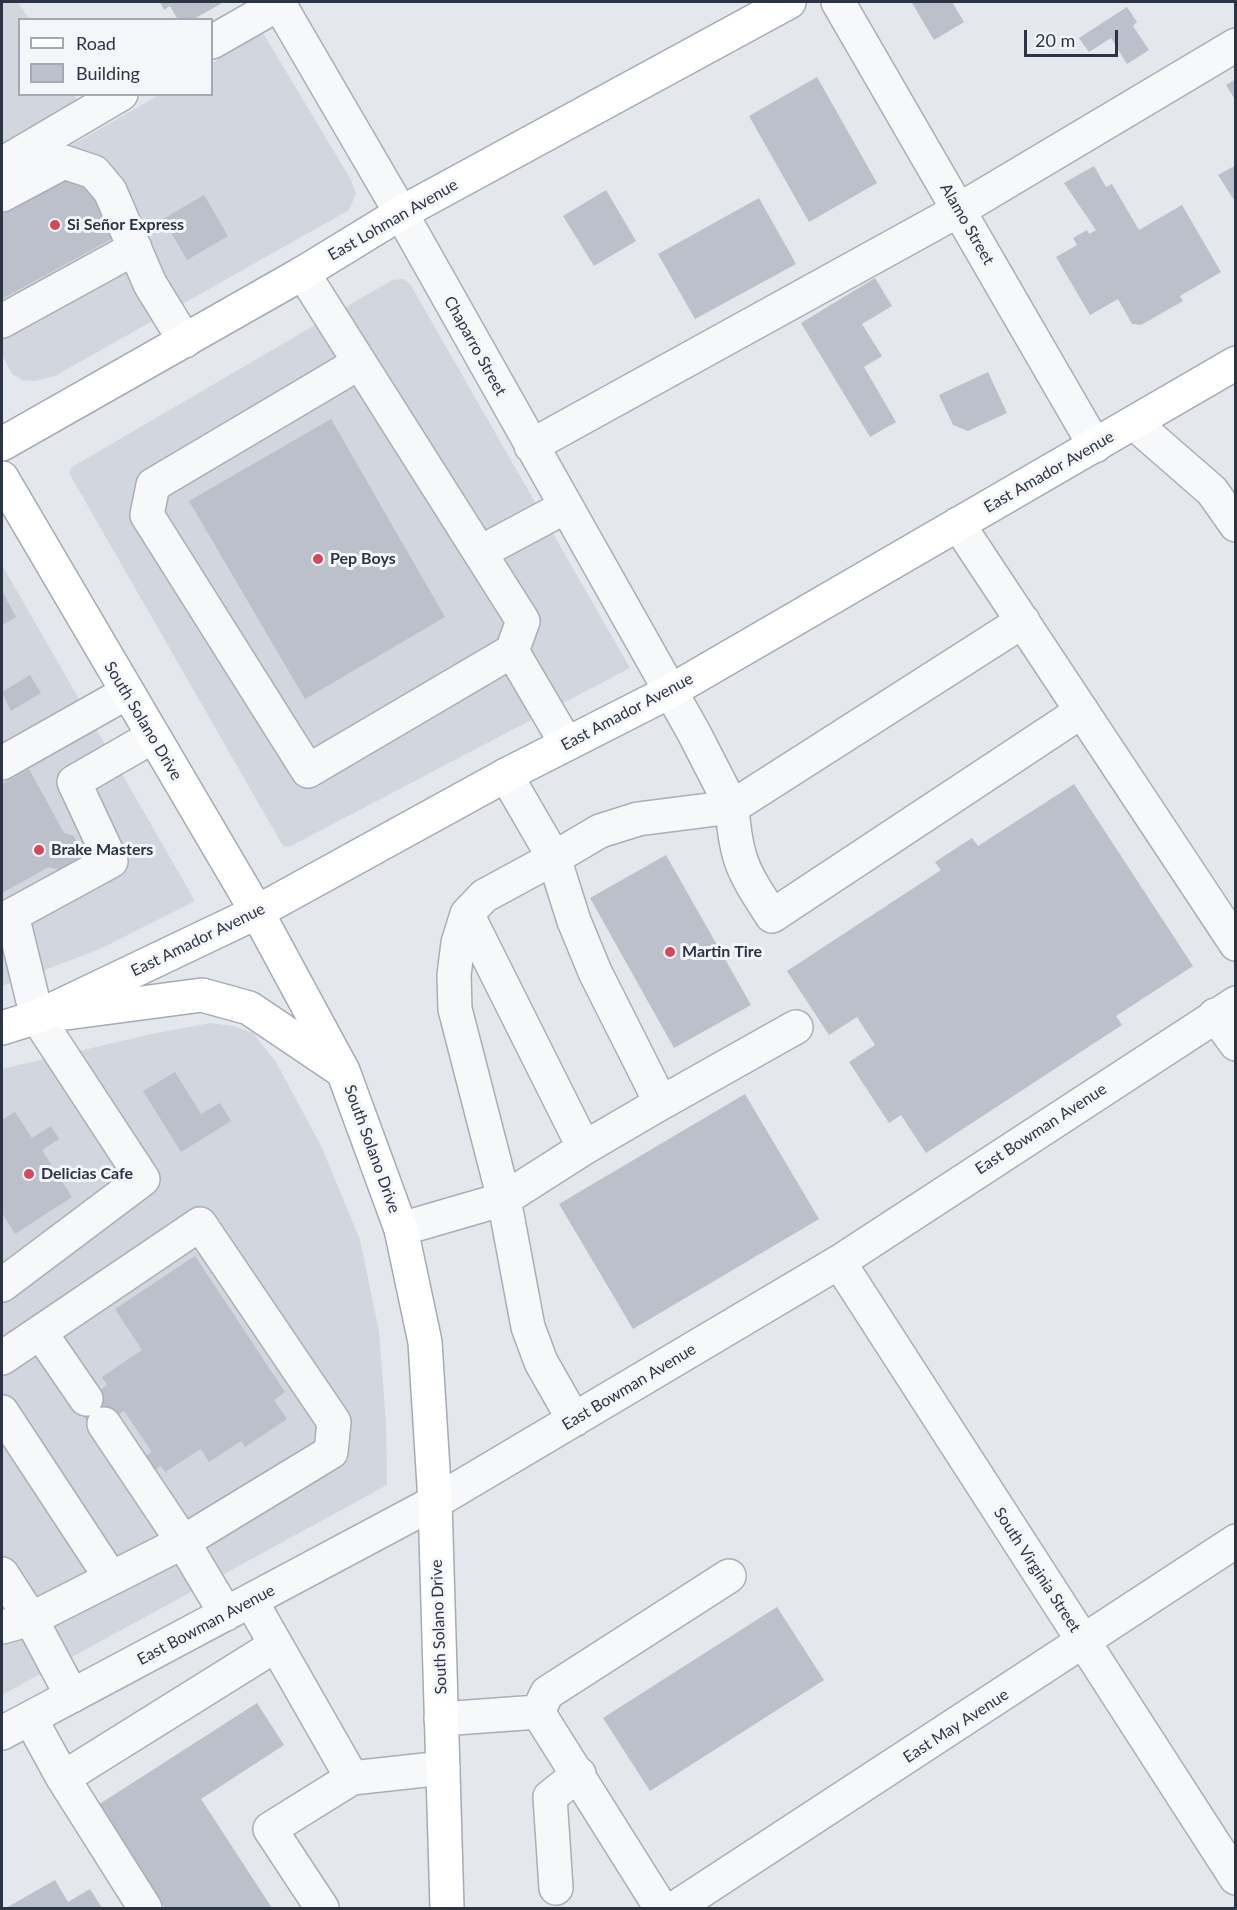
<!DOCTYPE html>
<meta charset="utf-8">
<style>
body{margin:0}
#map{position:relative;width:1237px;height:1910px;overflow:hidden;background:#e4e7ec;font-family:Lato,sans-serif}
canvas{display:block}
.frame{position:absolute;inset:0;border:3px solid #2b3445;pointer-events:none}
.legend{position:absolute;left:18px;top:18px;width:195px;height:78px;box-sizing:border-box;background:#f4f6f9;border:2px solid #a4a8b1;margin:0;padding:8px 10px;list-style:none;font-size:18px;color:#2b3445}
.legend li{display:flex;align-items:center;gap:12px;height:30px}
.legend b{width:30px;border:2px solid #a4a8b1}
.scale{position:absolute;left:1024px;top:30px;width:94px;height:27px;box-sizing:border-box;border:3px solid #2b3445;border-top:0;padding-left:8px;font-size:18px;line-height:21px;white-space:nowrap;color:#2b3445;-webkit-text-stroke:4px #f4f6f9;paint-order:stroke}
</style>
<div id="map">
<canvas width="1237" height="1910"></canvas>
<div class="frame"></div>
<ul class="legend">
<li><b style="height:8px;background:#fff"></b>Road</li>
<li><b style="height:16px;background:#bbc0ca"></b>Building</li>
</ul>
<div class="scale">20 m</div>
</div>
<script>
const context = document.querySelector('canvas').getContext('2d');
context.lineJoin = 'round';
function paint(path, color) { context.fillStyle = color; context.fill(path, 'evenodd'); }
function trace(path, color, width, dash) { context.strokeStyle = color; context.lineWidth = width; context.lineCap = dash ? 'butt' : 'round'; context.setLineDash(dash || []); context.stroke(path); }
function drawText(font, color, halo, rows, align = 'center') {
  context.font = font + ' Lato,sans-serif'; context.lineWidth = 6; context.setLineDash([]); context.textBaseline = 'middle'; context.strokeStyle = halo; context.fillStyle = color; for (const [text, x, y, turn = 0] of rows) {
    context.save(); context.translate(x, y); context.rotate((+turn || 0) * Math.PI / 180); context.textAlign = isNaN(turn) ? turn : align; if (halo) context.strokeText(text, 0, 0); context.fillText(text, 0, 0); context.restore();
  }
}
paint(new Path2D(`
 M2,2H18L29,19L20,20V94L74,95L80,106L2,152Z
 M263,33L351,180L356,193L349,210L55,376L34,381L22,380L12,374L2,355V185L159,95L212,94V63Z
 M403,279L410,284L630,668L289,847L283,846L69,473L72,467L392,280Z
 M2,565L195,901L100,949L2,986Z
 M210,1023L233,1026L253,1033L276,1062L322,1148L360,1240L379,1331L386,1424L387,1485L2,1695V1069L152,1034Z`), '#d2d6de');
paint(new Path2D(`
 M160,2H224L192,20H178L170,6L164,10Z
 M915,2H952L964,22L934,40L912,3Z
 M1127,7L1137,22L1133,26L1149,50L1127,64L1111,38L1089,52L1079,38Z
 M817,77L877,183L809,222L749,116Z
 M1236,79V101L1226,85Z
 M1236,165V203L1218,175Z
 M1094,166L1106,187L1112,184L1139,230L1182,205L1221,272L1180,296L1183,301L1141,325L1132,324L1118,299L1090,315L1056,257L1077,245L1073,238L1087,230L1089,234L1096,230L1064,183Z
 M79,170L115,237L2,299V213Z
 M606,190L636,241L594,266L563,216Z
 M204,195L228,236L187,260L163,219Z
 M759,198L796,264L695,319L658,254Z
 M875,278L892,306L862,324L882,356L864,367L896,422L870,437L801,323Z
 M988,372L1007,413L968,431L953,425L939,395Z
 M331,419L445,617L305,699L189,501Z
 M2,591L16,617L2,625Z
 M30,675L41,693L11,711L2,692Z
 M29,769L64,833L74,836L82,852L78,865L66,872L49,867L2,893V784Z
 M1074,784L1193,966L1116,1016L1122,1025L926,1153L901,1115L889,1123L849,1062L875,1045L857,1017L829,1035L787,971L941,870L935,862L972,838L978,846Z
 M666,855L751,1005L674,1048L590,898Z
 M175,1072L201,1114L220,1103L231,1121L181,1152L143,1091Z
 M745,1094L819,1219L633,1329L559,1204Z
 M15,1112L32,1138L51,1126L59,1139L42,1150L72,1197L15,1234L2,1213V1120Z
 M195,1256L285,1392L274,1400L287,1419L245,1447L241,1441L209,1462L201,1449L165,1472L161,1466L153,1471L144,1457L152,1452L124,1411L94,1431L77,1406L107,1385L102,1377L142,1350L115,1309Z
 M777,1607L824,1680L650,1791L603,1718Z
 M257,1703L284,1745L201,1799L272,1908H165L98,1805Z
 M55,1880L68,1902L90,1889L102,1908H6Z`), '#bbc0ca');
const minor = new Path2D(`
 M278,2L401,213L694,733L732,807L1023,621
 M838,2L1095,446
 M212,42L282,2
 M2,164L121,94
 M2,195L64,162L94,172L110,191L150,284L185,341
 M303,273L523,621L512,651L566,743
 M2,321L135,248
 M359,363L153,485L147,515L308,771L512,651
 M1134,423L1212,491L1236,525
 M531,446L959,210L1236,45
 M958,524L1236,944
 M481,552L565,507
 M2,763L126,693
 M506,775L554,858L600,831L638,819L732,807C736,861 743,871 772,916L1082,711
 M467,914L584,1148L661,1103L595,972L574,921L554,858L484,896L467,914L458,943L454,975L455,1009L504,1199L584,1148
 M1215,1015L1236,1044
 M661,1103L796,1027
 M401,1229L504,1199L528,1327L541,1362L574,1420
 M839,1262L1236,1878
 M2,1285L143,1179L37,1017L12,915L111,861L74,782L152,737
 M40,1332L86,1399
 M2,1358L200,1224L334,1422L331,1452L183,1542L226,1614
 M2,1412L111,1578
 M2,1574L31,1619L72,1696
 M251,1601L352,1778
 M2,1627L31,1619L183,1542L104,1424
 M538,1712L547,1693L729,1576
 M30,1718L63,1778L276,1645
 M441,1719L538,1712L661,1908
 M2,1733L435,1502L839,1262L1236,1003
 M63,1778L145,1908
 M556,1888L550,1797L579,1774
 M322,1908L270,1829L352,1778L443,1768
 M675,1908L1236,1541`);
const major = new Path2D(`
 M2,444L303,273L401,213L789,2
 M2,478L257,912L343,1071L401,1229L425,1342L435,1502L447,1908
 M66,1013L202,995L249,1008L338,1068
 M2,1028L37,1017L257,912L506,775L669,692L1236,363`);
trace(minor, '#a9aeb7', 36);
trace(major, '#a3abb8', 36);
trace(minor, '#f7f8fa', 33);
trace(major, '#fff', 33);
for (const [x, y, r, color] of [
 [55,225,6,"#d1495b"],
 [318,559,6,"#d1495b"],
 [39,850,6,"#d1495b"],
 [670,952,6,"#d1495b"],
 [29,1174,6,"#d1495b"]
]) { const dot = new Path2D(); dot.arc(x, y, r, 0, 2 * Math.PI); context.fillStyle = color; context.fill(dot); trace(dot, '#f4f6f9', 2); }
drawText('16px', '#2b3445', '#f4f6f9', [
 ["East Lohman Avenue",393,220,-30],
 ["Alamo Street",967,224,60],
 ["Chaparro Street",475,346,61],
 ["East Amador Avenue",1049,472,-30],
 ["East Amador Avenue",627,712,-28],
 ["South Solano Drive",143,721,59],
 ["East Amador Avenue",198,940,-26],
 ["East Bowman Avenue",1041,1129,-33],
 ["South Solano Drive",372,1149,70],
 ["East Bowman Avenue",629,1387,-31],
 ["South Virginia Street",1037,1570,57],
 ["East Bowman Avenue",206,1625,-28],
 ["South Solano Drive",439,1627,-92],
 ["East May Avenue",956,1726,-33]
]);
drawText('bold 16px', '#2b3445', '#f4f6f9', [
 ["Si Señor Express",67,225],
 ["Pep Boys",330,559],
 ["Brake Masters",51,850],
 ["Martin Tire",682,952],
 ["Delicias Cafe",41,1174]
], 'left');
</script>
